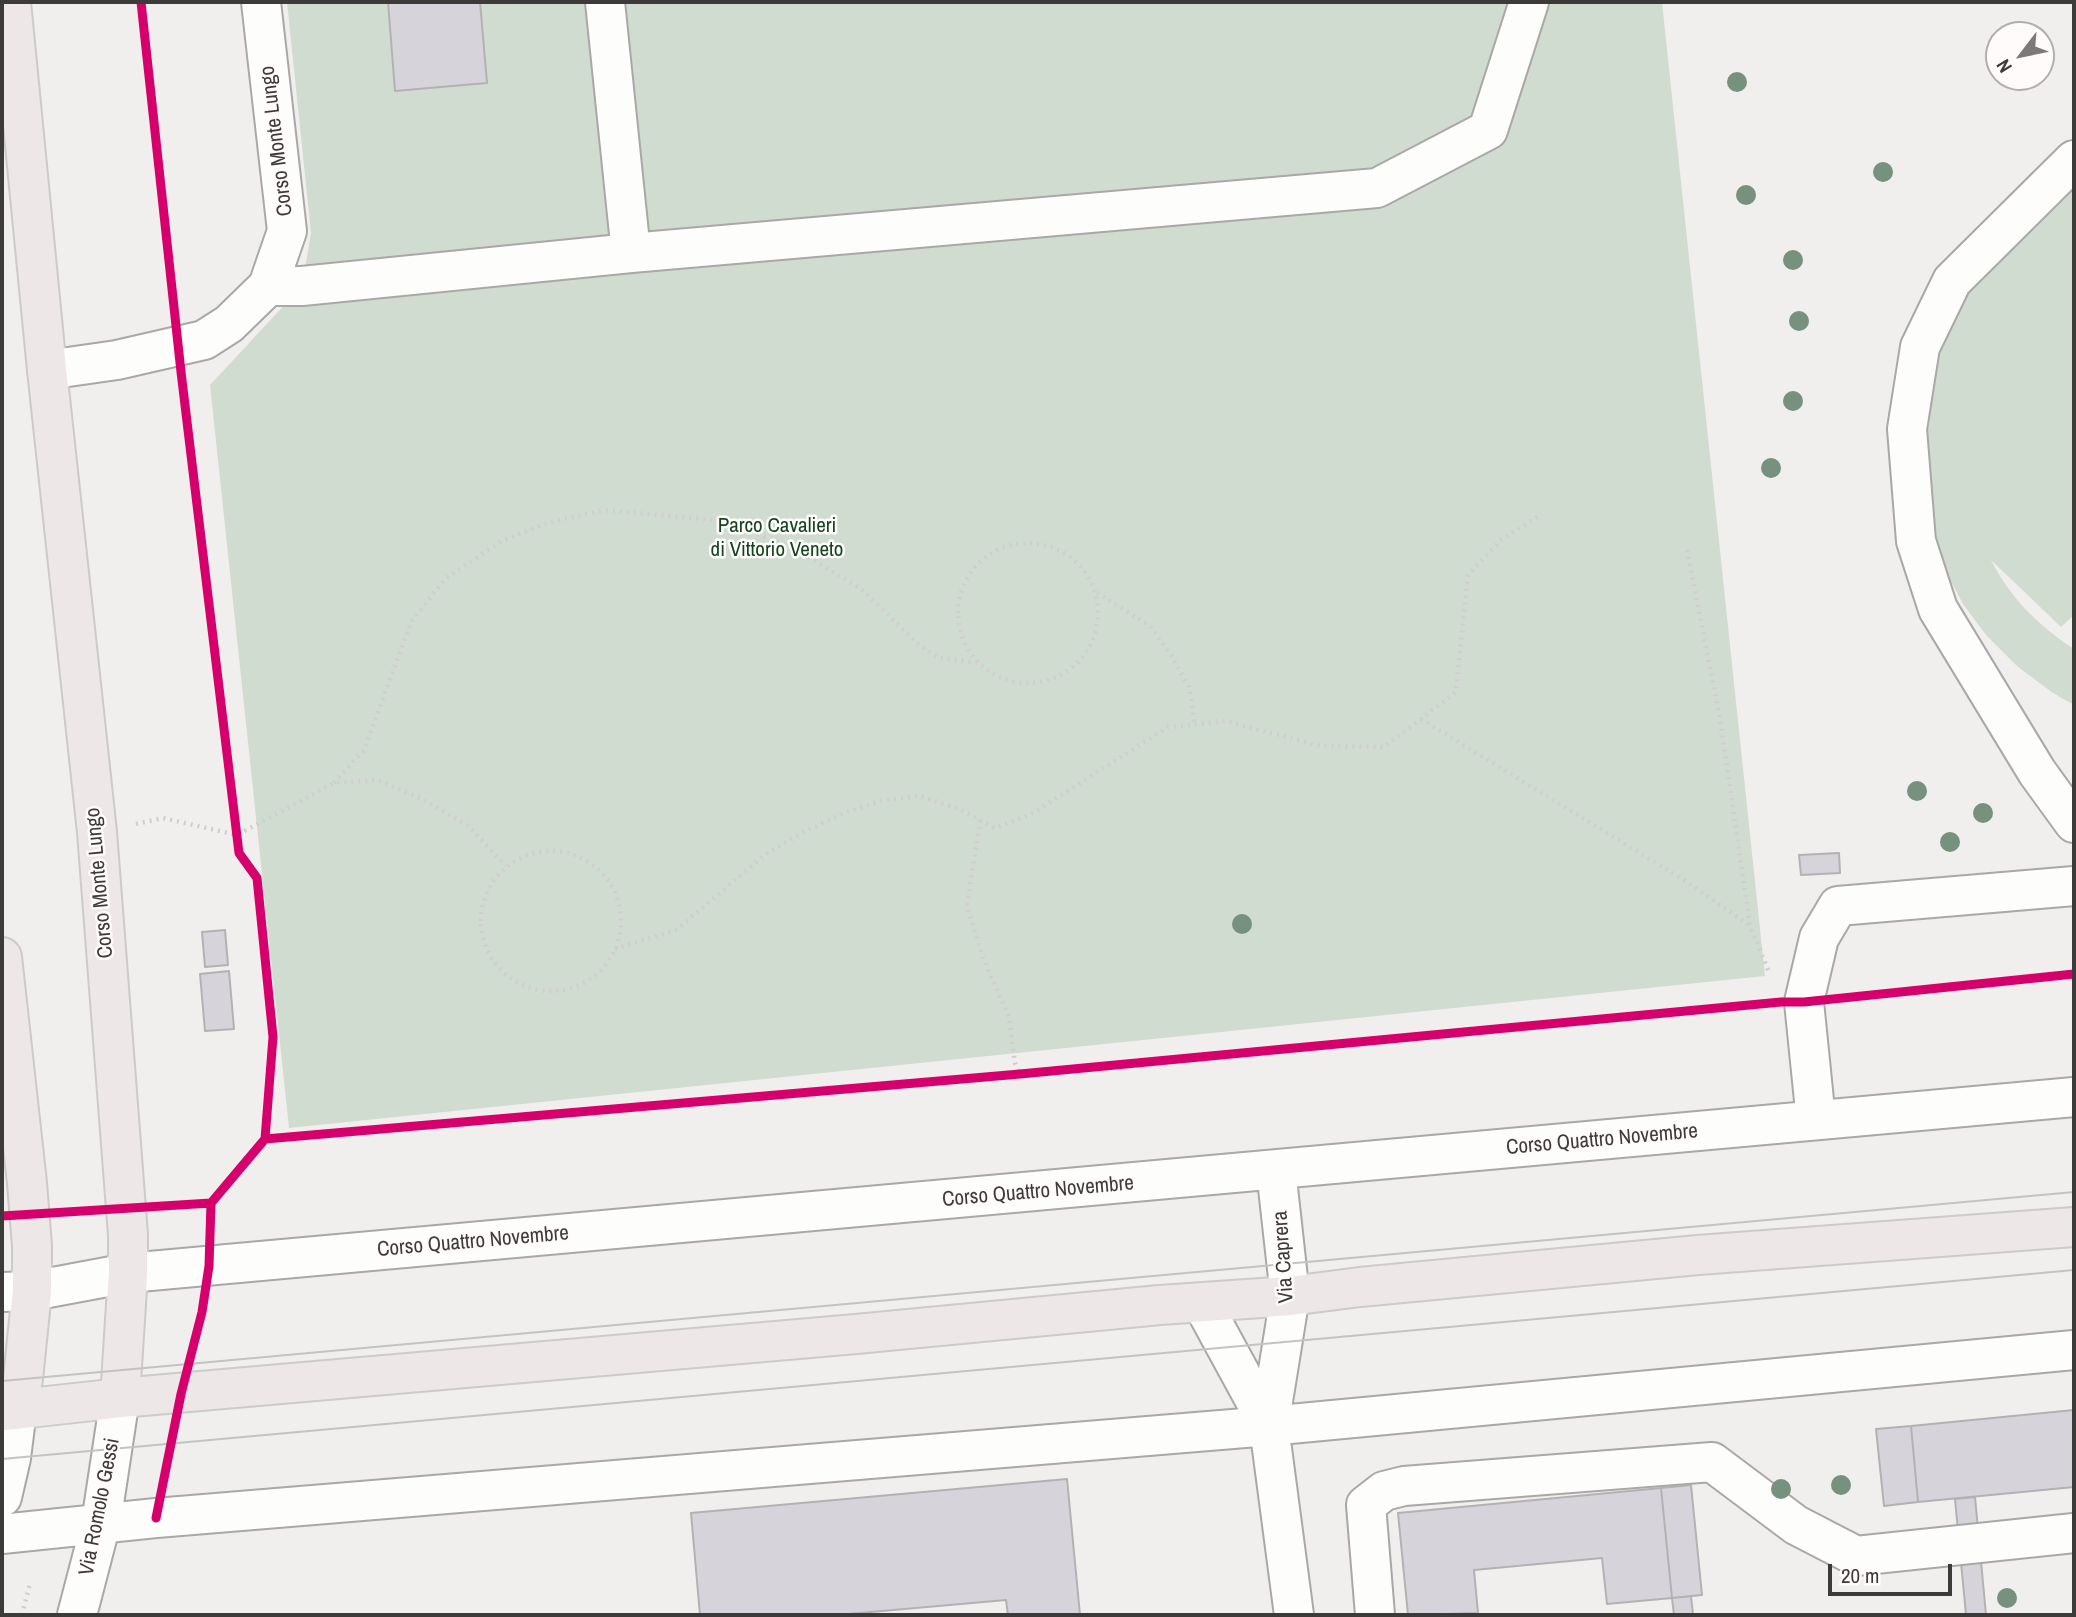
<!DOCTYPE html>
<style>
body{margin:0}
#map{position:relative;width:2076px;height:1617px;overflow:hidden;background:#f1efed;font-family:"Archivo Narrow",sans-serif}
canvas{display:block}
.frame{position:absolute;inset:0;border:4px solid #3c3b3a;pointer-events:none}
.north{position:absolute;left:1985px;top:21px;width:70px;height:70px;box-sizing:border-box;background:#fffbfa;border:2px solid #b1aead;border-radius:50%;rotate:238deg;font-size:19px;font-weight:700;line-height:28px;text-align:center;color:#3c3b3a}
.north::after{content:'';display:block;margin:auto;width:24px;height:32px;background:#7b7a79;clip-path:polygon(50% 0,100% 100%,50% 72%,0 100%)}
.scale{position:absolute;left:1828px;top:1564px;width:124px;height:32px;box-sizing:border-box;border:4px solid #3c3b3a;border-top:0;padding-left:9px;font-size:21px;line-height:24px;white-space:nowrap;color:#3c3b3a;-webkit-text-stroke:5px #fffbfa;paint-order:stroke}
</style>
<div id="map">
<canvas width="2076" height="1617"></canvas>
<div class="frame"></div>
<div class="north">N</div>
<div class="scale">20 m</div>
</div>
<script>
const context = document.querySelector('canvas').getContext('2d');
context.lineJoin = 'round';
function paint(path, color) { context.fillStyle = color; context.fill(path, 'evenodd'); }
function trace(path, color, width, dash) { context.strokeStyle = color; context.lineWidth = width; context.lineCap = dash ? 'butt' : 'round'; context.setLineDash(dash || []); context.stroke(path); }
function drawText(font, color, halo, rows, align = 'center') {
  context.font = font + ' "Archivo Narrow",sans-serif'; context.lineWidth = 5; context.setLineDash([]); context.textBaseline = 'middle'; context.strokeStyle = halo; context.fillStyle = color; for (const [text, x, y, turn = 0] of rows) {
    context.save(); context.translate(x, y); context.rotate((+turn || 0) * Math.PI / 180); context.textAlign = isNaN(turn) ? turn : align; if (halo) context.strokeText(text, 0, 0); context.fillText(text, 0, 0); context.restore();
  }
}
paint(new Path2D(`
 M287,2H1662L1765,976L289,1128L210,385L302,286L311,233Z
 M2074,177V615L2061,627L1991,560C2011,599 2038,625 2074,649V705L2053,693L2018,667L1986,635L1963,604L1944,568L1930,533L1921,460L1934,356L1963,300L1985,268Z`), '#d1dcd1');
const building = new Path2D(`
 M388,2H480L487,83L395,91Z
 M1839,853L1840,873L1801,875L1799,855Z
 M225,930L228,965L205,967L202,932Z
 M229,971L234,1029L205,1031L200,974Z
 M2074,1410V1487L1918,1502L1911,1426Z
 M1911,1426L1918,1502L1884,1506L1876,1429Z
 M1067,1479L1080,1615H1008L1006,1600L837,1615H700L691,1513Z
 M1691,1485L1702,1595L1672,1598L1661,1488Z
 M1661,1488L1672,1598L1607,1604L1602,1558L1474,1570L1478,1613L1408,1615L1398,1513Z
 M1975,1497L1986,1615H1966L1955,1499Z
 M1691,1596L1693,1615H1674L1672,1598Z`);
paint(building, '#d6d4da');
trace(building, '#b3b1b2', 2);
const minor = new Path2D(`
 M605,2L631,253
 M2074,160L1952,281L1920,347L1907,429L1916,541L1938,609L2037,772L2074,823
 M268,286H302L631,253L1377,188L1488,130L1529,2
 M47,370L117,360L204,340L229,324L268,286L287,231L261,2
 M1816,1120L1804,1002L1819,938L1838,906L2074,886
 M1276,1170L1290,1296L1269,1426L1294,1615
 M2,1292L32,1291L128,1273L2074,1097
 M1202,1303L1269,1426
 M2,1497L11,1458L17,1410
 M2,1534L156,1518L1269,1426L2074,1350
 M77,1615L101,1523L120,1398
 M1375,1615L1366,1505L1384,1491L1404,1486L1712,1462L1796,1525L1856,1556L2074,1533`);
const major = new Path2D(`
 M11,2L47,370L97,832L128,1235V1273L120,1398
 M2,957L27,1183L32,1246V1291L23,1379L17,1410
 M2,1411L120,1398L856,1334L1160,1305L1290,1296L1360,1287L1698,1255L2074,1227`);
trace(minor, '#aaa8a7', 42);
trace(major, '#cccbca', 42);
trace(new Path2D(`
 M958 613a70 70 0 1 1 140 0a70 70 0 1 1-140 0Z
 M1687,550L1720,719L1750,926L1769,972
 M1097,593L1150,626L1171,655L1189,687L1195,724
 M1421,719L1687,882L1749,925
 M334,783L364,750L411,622L446,578L502,541L547,523L603,510L715,520L774,540L820,564L861,589L917,643L939,658L978,663
 M980,820L967,906L983,958L1009,1017L1015,1063L1020,1074
 M136,824L163,818L237,835L334,783L377,780L420,798L467,825L506,866
 M481 921a70 70 0 1 1 140 0a70 70 0 1 1-140 0Z
 M615,949L676,930L766,854L804,832L846,812L884,800L920,796L959,809L995,828L1030,815L1168,727L1225,721L1321,746L1384,747L1456,692L1468,575L1501,540L1542,514
 M22,1615L30,1583`), '#cfcece', 4.5, [2, 5]);
trace(minor, '#fdfdfc', 38);
trace(major, '#ede7e7', 38);
trace(new Path2D(`
 M2,1381L2074,1192
 M2,1459L2074,1270`), '#c3c3c2', 2);
trace(new Path2D(`
 M141,2L181,372L239,853L257,878L273,1037L265,1139L1020,1074L1781,1002H1804L2074,974
 M2,1216L211,1203
 M156,1518L181,1394L202,1312L209,1266L211,1203L265,1139`), '#d6006c', 9);
context.fillStyle = '#76917d';
for (const [x, y] of [
 [1737,82],
 [1883,172],
 [1746,195],
 [1793,260],
 [1799,321],
 [1793,401],
 [1771,468],
 [1917,791],
 [1983,813],
 [1950,842],
 [1242,924],
 [1841,1485],
 [1781,1489],
 [2007,1598]
]) { context.beginPath(); context.arc(x, y, 10, 0, 2 * Math.PI); context.fill(); }
drawText('21px', '#3c3b3a', '#fffbfa', [
 ["Corso Monte Lungo",277,141,-97],
 ["Corso Monte Lungo",100,883,-95],
 ["Corso Quattro Novembre",1602,1140,-5],
 ["Corso Quattro Novembre",1038,1192,-5],
 ["Corso Quattro Novembre",473,1242,-5],
 ["Via Caprera",1284,1257,-94],
 ["Via Romolo Gessi",100,1507,-79]
]);
drawText('21px', '#124421', '#fffbfa', [
 ["Parco Cavalieri",777,526],
 ["di Vittorio Veneto",777,550]
]);
</script>
